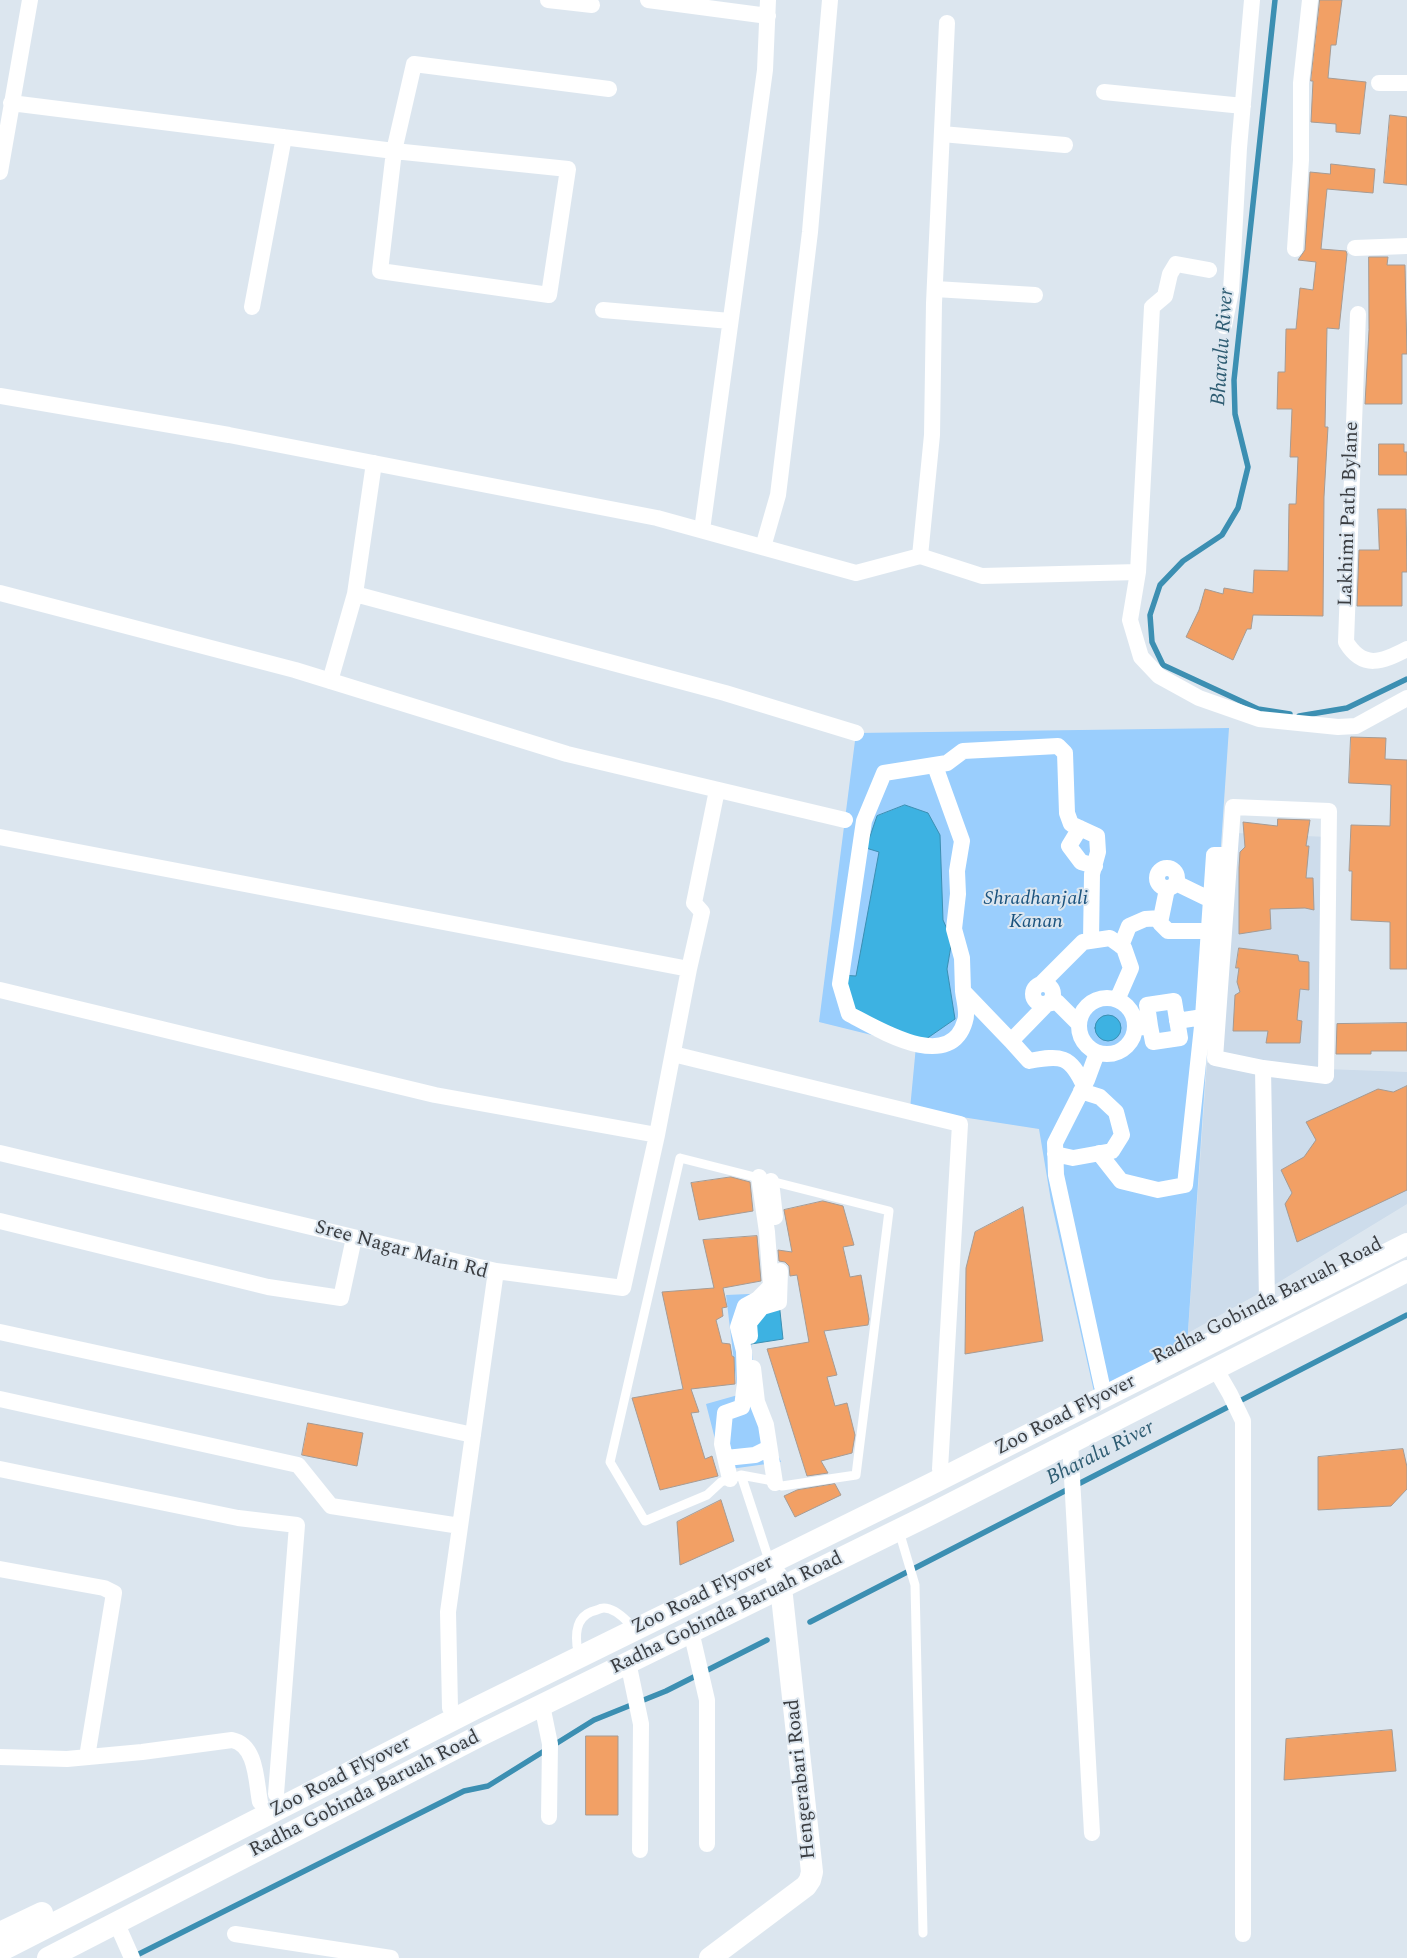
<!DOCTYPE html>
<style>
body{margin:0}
canvas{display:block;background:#dce6ef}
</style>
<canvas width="1407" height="1958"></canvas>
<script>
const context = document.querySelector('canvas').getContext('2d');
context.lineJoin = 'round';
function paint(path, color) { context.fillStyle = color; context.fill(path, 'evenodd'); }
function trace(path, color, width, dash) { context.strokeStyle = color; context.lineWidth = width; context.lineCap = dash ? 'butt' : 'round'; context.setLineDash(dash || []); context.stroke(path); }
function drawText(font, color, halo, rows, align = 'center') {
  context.font = font + ' Spectral,serif'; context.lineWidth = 4; context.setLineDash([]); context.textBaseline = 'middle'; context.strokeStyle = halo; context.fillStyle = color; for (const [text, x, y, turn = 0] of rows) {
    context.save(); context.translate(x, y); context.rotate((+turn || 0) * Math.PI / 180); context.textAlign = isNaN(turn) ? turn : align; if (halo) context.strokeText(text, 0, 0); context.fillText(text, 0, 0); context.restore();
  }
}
paint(new Path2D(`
 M1236,833L1328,837L1325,1069L1407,1072V1204L1274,1285L1188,1333L1207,1063L1221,1057Z`), '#cddceb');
paint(new Path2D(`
 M1229,728L1186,1360L1097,1405L1051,1201L1039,1129L910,1109L916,1046L819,1022L856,733Z
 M771,1293L749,1323L757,1402L781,1462L723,1470L706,1404L738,1395L726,1295Z`), '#9acefd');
const water = new Path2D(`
 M905,805L928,813L940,835L943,920L952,940L947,969L955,1019L916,1046L855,1010L839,975L856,976L879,852L866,848L877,816Z
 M1095 1028a13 13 0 1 1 26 0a13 13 0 1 1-26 0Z
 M779,1302L783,1339L751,1344L749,1323Z`);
paint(water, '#3db2e2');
trace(water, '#3c8fb2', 1);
trace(new Path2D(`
 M1275,0L1234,380L1235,414L1248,467L1238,508L1222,535L1183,561L1160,585L1150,615L1152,642L1163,665L1258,709L1290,714
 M1299,716L1347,708L1407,679
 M810,1622L1407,1315
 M133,1957L464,1791L488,1786L594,1720L666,1691L767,1640`), '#3c8fb2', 5.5);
const building = new Path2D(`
 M1320,0H1342L1336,45H1331L1328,78L1366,82L1360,134L1336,132V124L1311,122L1313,81H1311Z
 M1390,115L1407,117V185L1384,183Z
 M1331,164L1375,169L1373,193L1327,189L1321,249L1346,251L1347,254L1339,329L1327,328L1325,427H1328L1324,497L1323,616L1253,615L1251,629H1247L1233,660L1186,637L1199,610L1205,589L1223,594L1224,588L1253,593L1254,570L1288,571L1289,504H1296L1298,457H1290L1292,409H1277L1278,372H1285L1286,329H1296L1300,288L1313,290L1316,262L1298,260L1305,250L1310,172L1330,174Z
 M1369,257H1388L1387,265H1405L1407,354H1402V404H1365L1369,330Z
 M1379,444H1404V452H1407V475H1379Z
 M1378,509H1406L1407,572H1402V606H1357L1359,550H1379Z
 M1351,737L1386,738L1385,759L1407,760V969H1390V922L1351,920L1352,871H1349L1351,825L1390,826L1391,785L1349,783Z
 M1278,819L1310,820L1306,846H1309L1306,878H1313L1314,910L1305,908L1270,909L1271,929L1239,934V868L1240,852L1245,847L1243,822L1277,826Z
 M1239,948L1298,955L1299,961L1309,962V990L1300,989L1297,1020L1302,1021L1300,1043H1266L1268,1031H1233L1235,995L1240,992L1237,982L1239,968H1236Z
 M1407,1023V1051H1371V1054H1336L1337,1024Z
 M1407,1086V1190L1297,1242L1285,1204L1292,1193L1281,1170L1304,1157L1316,1140L1306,1122L1378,1089L1393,1092Z
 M731,1177L750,1182L753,1211L699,1220L691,1183Z
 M823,1201L843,1206L854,1245L843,1247L850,1277L861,1275L869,1319L868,1325L824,1331L837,1375L827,1377L835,1406L847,1403L855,1435L852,1453L821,1461L828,1473L807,1476L767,1349L809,1342L797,1275L790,1276L789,1266L785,1262L779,1261L778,1250L792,1252L784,1210Z
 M1023,1207L1043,1341L965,1354L966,1268L975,1232Z
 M757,1236L761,1281L723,1288L727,1307L722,1308L723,1316L716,1320L722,1343L730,1344L732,1356L734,1357L735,1384L691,1389L699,1412L691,1413L705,1459L712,1456L718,1476L660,1490L632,1398L683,1389L662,1292L714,1288L703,1240Z
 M308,1423L363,1433L357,1466L302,1455Z
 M1403,1449L1407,1467V1489L1391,1506L1318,1510V1457Z
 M835,1484L841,1495L795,1517L784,1496L797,1490Z
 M721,1500L734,1541L680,1565L677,1522Z
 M1392,1730L1396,1771L1284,1780L1286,1739Z
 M586,1736H618V1815H586Z`);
paint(building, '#f2a065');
trace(building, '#a59b94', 1);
trace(new Path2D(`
 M680,1158L889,1211L856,1475L782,1486L768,1480L741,1475L721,1482L707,1495L645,1521L610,1462Z
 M741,1475L767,1554
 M899,1531L915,1585L923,1933
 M577,1646C575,1629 578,1614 597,1610C599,1609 602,1608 604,1608C613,1608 622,1616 628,1622`), '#fff', 9);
trace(new Path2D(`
 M548,0L592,5
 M648,0L768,16
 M1379,83H1407
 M1104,92L1243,106
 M11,103L394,151L380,271L549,295L568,169L394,151L414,64L609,89
 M942,134L1065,145
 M0,172L30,0
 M1355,248L1407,246
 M1295,249L1301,160V83L1310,0
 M1209,270L1176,264L1170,274L1165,296L1152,307L1138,572L1130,620L1141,657L1159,676L1199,698L1259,719L1338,727L1356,726L1407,698
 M935,289L1035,295
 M252,307L284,137
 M603,310L730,321
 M1358,314L1346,642C1363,670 1382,662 1407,649
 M1224,326L1231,291L1239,148L1252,0
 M0,396L229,435L657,518L856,573L920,556L982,576L1138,572
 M702,530L765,70L768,0
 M763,547L778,495L810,232L830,0
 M920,556L932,435L934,303L947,23
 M0,593L295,670L567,754L845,820
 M355,594L374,463
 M330,681L355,594L725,693L856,733
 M935,766L962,841L957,871L958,894L954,929L962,958L963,991
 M1080,828L1069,846L1081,862L1095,866
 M0,837L689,969
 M1157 878a10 10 0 1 1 20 0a10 10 0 1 1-20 0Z
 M1176,883L1211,900
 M1167,889L1160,923L1168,931H1209
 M1121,946L1129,926L1145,919L1161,918
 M1033 994a10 10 0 1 1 20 0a10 10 0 1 1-20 0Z
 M1041,984L1083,942L1110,938L1124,948L1131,968L1117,1000
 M0,990L435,1095L657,1135
 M1079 1026a28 28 0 1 1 56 0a28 28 0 1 1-56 0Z
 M1203,1017L1214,855H1229
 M1079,1024L1057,1002L1047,1004L1011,1041L1029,1061C1061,1055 1070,1055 1084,1086
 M1135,1028L1150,1026L1147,1005L1174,1001L1180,1038L1153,1042L1150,1026
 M1011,1041L963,991C964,1000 968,1013 965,1021C950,1074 878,1029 849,1014L840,984L864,821L884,773L947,763L963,751L1058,746L1065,753L1067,813L1071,824L1097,836L1098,852L1092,874L1091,941
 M1097,1053L1087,1080L1055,1143L1056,1175L1102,1386
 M673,1054L960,1124L940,1469
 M1263,1068L1326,1076L1329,811L1233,807L1215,1058L1263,1068L1267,1302
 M0,1153L496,1271L448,1612L450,1708
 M1099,1153L1121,1181L1158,1190L1185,1185L1203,1017L1177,1021
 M1055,1154L1073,1158L1112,1151L1122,1135L1116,1112L1100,1097L1081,1091
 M771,1181L775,1217
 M0,1221L268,1287L341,1298L354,1238
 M496,1271L623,1288L657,1135L689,969L702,912L694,903L717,790
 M0,1332L473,1435
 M750,1336L749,1323L762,1307L779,1302L780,1271
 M753,1368L757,1402L766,1425L775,1483
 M1215,1368L1230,1394L1243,1421V1934
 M0,1399L298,1465L331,1506L460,1526
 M1070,1442L1092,1833
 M726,1458L755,1455L769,1448
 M0,1469L238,1518L297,1525L276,1794
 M730,1479L722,1444L725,1413L742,1407L745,1383L744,1351L738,1327L745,1306L758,1299L771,1286L767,1232L759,1177
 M0,1569L104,1588L114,1593L87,1757
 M691,1631L707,1700V1844
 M628,1662L641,1724L640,1850
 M542,1705L550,1744L549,1817
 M0,1757L67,1759L142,1752L232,1740C257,1745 256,1782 260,1802
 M117,1924L132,1958
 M235,1934L391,1958`), '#fff', 16);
trace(new Path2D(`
 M0,1933L42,1913
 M0,1951L476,1708L931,1484L1407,1244
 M48,1958L481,1735L929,1515L1407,1271
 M710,1958L806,1886L810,1880L812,1872L781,1587L776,1575`), '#fff', 22);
drawText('20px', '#3a3d41', '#dce6ef', [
 ["Lakhimi Path Bylane",1350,514,-88],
 ["Sree Nagar Main Rd",401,1251,15],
 ["Radha Gobinda Baruah Road",1268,1302,-27],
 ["Zoo Road Flyover",1066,1416,-27],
 ["Zoo Road Flyover",703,1596,-26],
 ["Radha Gobinda Baruah Road",727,1614,-26],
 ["Zoo Road Flyover",341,1778,-27],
 ["Hengerabari Road",802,1779,-96],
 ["Radha Gobinda Baruah Road",365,1795,-27]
]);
drawText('italic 20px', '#1b537e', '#dce6ef', [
 ["Shradhanjali",1036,900],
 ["Kanan",1036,923]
]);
drawText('italic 21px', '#2e5c72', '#dce6ef', [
 ["Bharalu River",1224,347,-86],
 ["Bharalu River",1101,1454,-27]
]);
</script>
